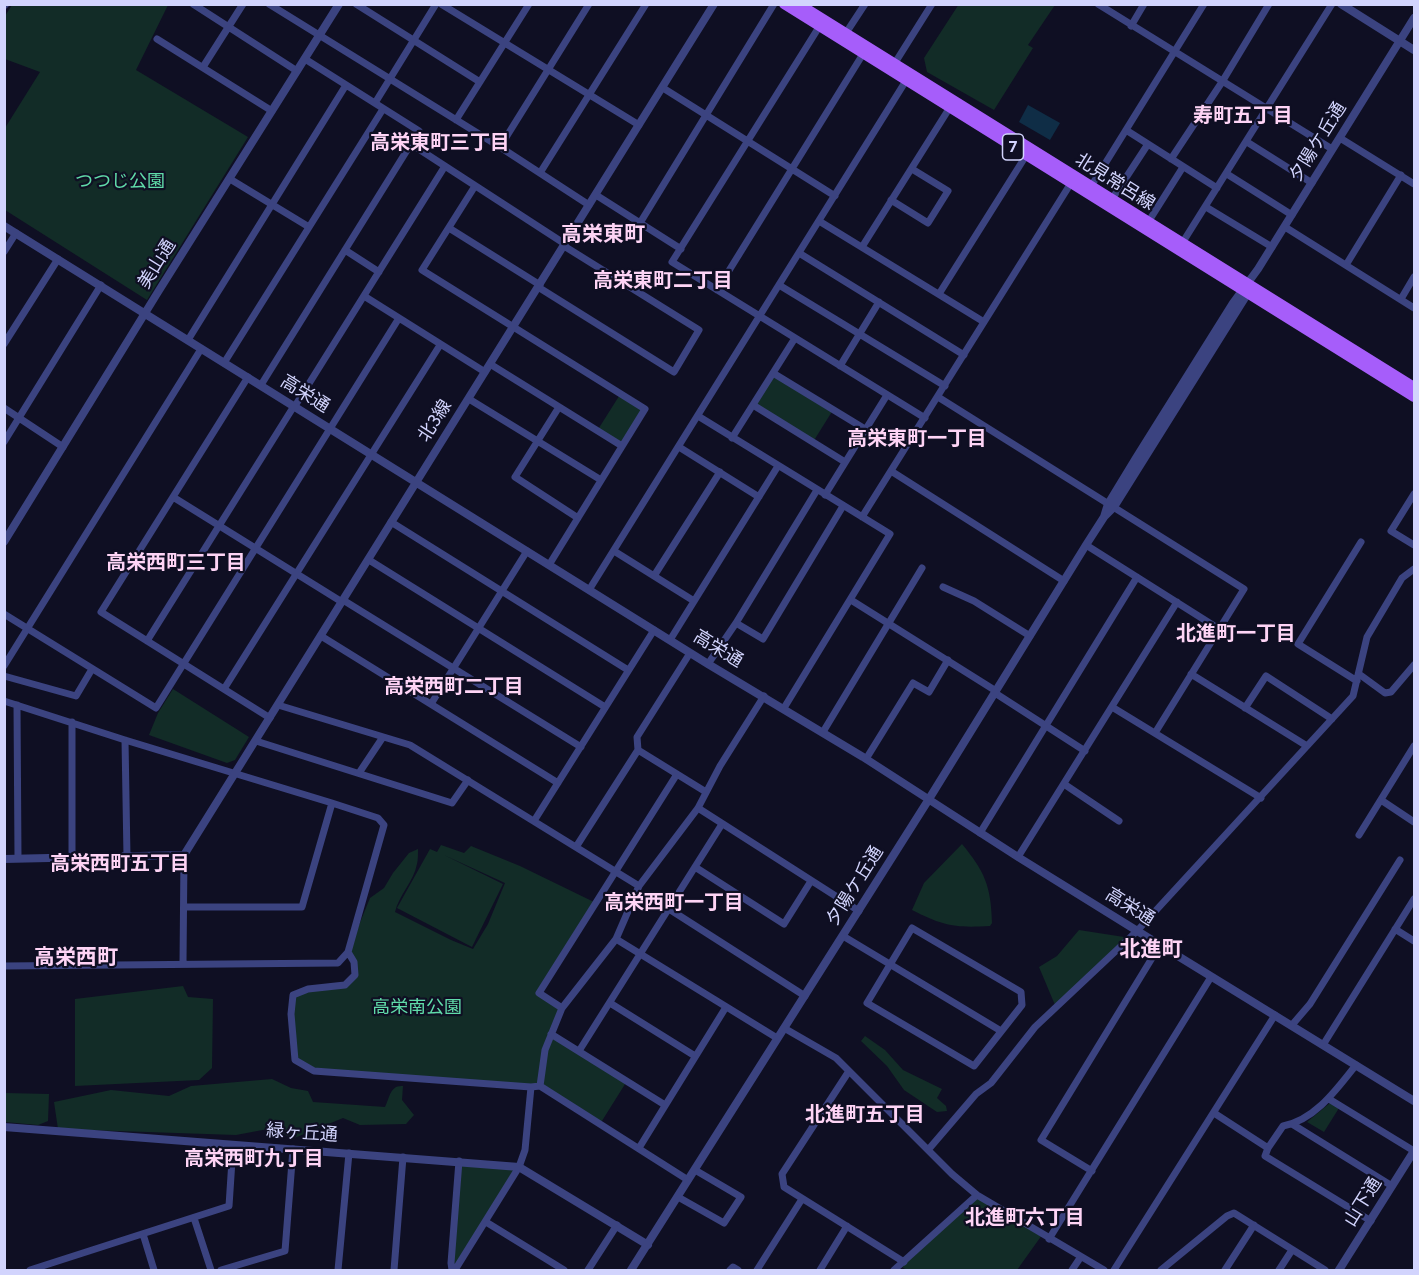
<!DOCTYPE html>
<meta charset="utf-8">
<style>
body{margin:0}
#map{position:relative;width:1419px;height:1275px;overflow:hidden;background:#0f0f23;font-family:Figtree,sans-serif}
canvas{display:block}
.frame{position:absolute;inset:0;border:6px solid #d2d4fd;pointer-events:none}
</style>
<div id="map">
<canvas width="1419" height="1275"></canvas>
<div class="frame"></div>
</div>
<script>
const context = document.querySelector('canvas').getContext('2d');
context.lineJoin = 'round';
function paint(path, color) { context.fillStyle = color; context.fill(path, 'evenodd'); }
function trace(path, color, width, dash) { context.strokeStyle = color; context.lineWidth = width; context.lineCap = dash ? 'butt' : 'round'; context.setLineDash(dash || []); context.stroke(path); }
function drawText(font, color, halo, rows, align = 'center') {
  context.font = font + ' Figtree,"Noto Sans JP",sans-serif'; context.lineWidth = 4.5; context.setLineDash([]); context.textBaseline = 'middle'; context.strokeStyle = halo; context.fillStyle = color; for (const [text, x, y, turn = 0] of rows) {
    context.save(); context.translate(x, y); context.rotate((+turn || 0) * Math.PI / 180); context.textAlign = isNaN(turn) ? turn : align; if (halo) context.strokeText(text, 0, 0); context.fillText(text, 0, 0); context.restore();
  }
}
paint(new Path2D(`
 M959,4L1055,5L1028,45L1033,48L994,110L927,72L924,58Z
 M12,5H168L136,70L248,137L147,300L5,210V128L40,72L5,59V16Z
 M773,373L833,410L813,442L753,405Z
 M621,393L645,409L622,446L597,431Z
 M173,689L249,737L235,760L227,763L149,735L158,713Z
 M962,844C985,872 991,886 992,923L990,926C954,928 944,926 912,910L924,883Z
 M441,845L464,853L471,846L520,866L596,903L539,993L562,1008L551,1034L627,1081L600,1124L540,1086L314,1071L295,1060L293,995L345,985L354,976L348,952L370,898L384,888L393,873L409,853L418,849C418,854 418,860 417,864C414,881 399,895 395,912L451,940L473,949L488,924L505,883L444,855L503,884L472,947L397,908L430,849L437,852Z
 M1079,930L1124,937L1123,942L1055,1005L1039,967L1057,956Z
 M183,986L188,997L213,999L212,1068L199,1080L75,1086V999Z
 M865,1036L885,1050L903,1070L942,1089L937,1098L946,1106L947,1111L937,1112L904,1090L887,1066L861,1041Z
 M272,1079L291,1088L308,1091L313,1102L385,1107C390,1097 390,1085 403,1086L402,1100L414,1115L406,1124L360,1125L343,1118L292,1139L273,1128L236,1135L58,1129L54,1102L111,1090L169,1096L191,1086Z
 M5,1093L49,1094L48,1121L38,1125L5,1122Z
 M1330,1103L1339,1108L1324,1132L1307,1122Z
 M459,1161L519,1167L452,1270Z
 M977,1195L1042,1235L1017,1270H907L900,1266Z`), '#122c27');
paint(new Path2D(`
 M1028,105L1060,123L1050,140L1019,122Z`), '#0f2d46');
trace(new Path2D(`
 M193,4L297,71
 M269,4L500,147L589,205
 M356,4L480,82
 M441,4L639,125
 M1098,4L1332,149
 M4,6L6,4
 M1131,26L1144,4
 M819,27L672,262L925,418
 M844,36L865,4
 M157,39L272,111
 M893,66L932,4
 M203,67L243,4
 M663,88L835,196
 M375,103L436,4
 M456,120L529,4
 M1126,130L1217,188
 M1340,138L1414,184
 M1247,142L1312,183
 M411,144L565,244
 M500,147L589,4
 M1171,159L1222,82L1269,4
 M540,173L646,4
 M1227,174L1292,215
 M230,179L309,227
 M475,186L422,270L645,409L549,565
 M1090,188L1204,4
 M596,195L681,249
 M1112,199L1148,144
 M891,200L928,223L948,191L912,169
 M1206,207L1272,247
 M819,221L984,322
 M640,223L774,4
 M1147,224L1183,167
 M1285,227L1414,308
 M449,228L540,285
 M1181,245L1332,4
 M862,247L952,104
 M345,250L379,272
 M4,252L16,233
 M799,253L964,355
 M1346,265L1401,175
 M779,285L945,386
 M538,287L674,372L699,330L564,246
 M717,290L863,54
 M939,294L1027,154
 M364,296L485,372
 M1401,299L1414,277
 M188,340L346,85
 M4,344L58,259
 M224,363L383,109
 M490,364L622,446
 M840,366L879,302
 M773,373L865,429
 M248,377L101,612L270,718
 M261,385L419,131L305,59
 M938,397L1244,589L1155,733
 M469,399L601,480
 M753,405L845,462
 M295,406L445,166
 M559,407L515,477L578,518
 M4,408L63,447
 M698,416L890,534L784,708
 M732,438L795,338
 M4,442L101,285
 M679,447L759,497
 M891,471L1064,581
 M1414,494L1391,531L1414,545
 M825,495L887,395
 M173,497L342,602
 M862,517L1071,183
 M391,522L628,670
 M1086,545L1219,629
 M614,551L694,601
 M369,560L605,707
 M654,576L720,472
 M943,587L974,601L1030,636
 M589,590L907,79
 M343,600L581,747
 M851,600L996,691
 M4,614L156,708L399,318
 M736,623L763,639L843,506
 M321,636L558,783
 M670,640L778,466
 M147,641L294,406
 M708,664L736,623L817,490
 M4,666L201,349
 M1191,674L1307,746
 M1359,674L1385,693L1391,692L1414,665
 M4,676L76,696L92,669
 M1357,681L1298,644L1361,542
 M224,689L440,345
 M995,693L1085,751
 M4,701L125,740L332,803L378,818L384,825L348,952L338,963L4,966
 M431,704L527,551
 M17,705L18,858
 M278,705L410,745L639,886
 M1112,707L1261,798
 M1245,708L1266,676L1332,719
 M72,722V857
 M823,732L922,568
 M125,740L127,857
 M256,741L452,803L468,780
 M638,750L706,792
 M866,759L913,683L929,692L948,660
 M359,773L383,737
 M1064,784L1119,821
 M1381,800L1414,822
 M698,808L859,911
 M534,821L654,630
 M980,833L1137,577
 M1359,835L1414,746
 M576,847L638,750L637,737L690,653
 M1018,857L1177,602
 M695,867L784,924L811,881
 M184,907H302L332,803
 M669,909L805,996
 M912,928L1021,992L1022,1005L974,1066L867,1003Z
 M1395,929L1414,941
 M843,936L1001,1031
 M616,939L777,1038
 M348,952L354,962L355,975L345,985L308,989L293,995L291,1014L295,1060L314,1071L531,1087L540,1086L688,1180
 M183,963L184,855
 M610,1003L695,1056
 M562,1008L539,993L677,774
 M1292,1025L1310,1004L1400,860
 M784,1028L836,1058L952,1174L977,1195L1104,1270
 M551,1034L665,1105
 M1323,1045L1414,899
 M579,1051L722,824
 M1356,1065C1337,1089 1315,1120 1283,1126L1268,1148L1265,1156L1371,1221
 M849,1071L782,1174L784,1187L904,1262
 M540,1086L545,1050L562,1008L616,939L639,886L698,808L720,766L764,696
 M1329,1099L1414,1151
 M1214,1113L1268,1148
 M1292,1124L1392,1186
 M639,1148L726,1007
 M928,1150L976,1094L991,1083L1035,1027L1137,931L1353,696L1367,637L1402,578L1414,569
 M1092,1171L1041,1140L1160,945
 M678,1197L724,1223L741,1197L695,1170
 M194,1218L211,1270
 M486,1222L564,1270
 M143,1234L154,1270
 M1049,1239L1211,977
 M30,1270L229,1206L233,1145
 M221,1270L285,1251L293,1149
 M338,1270L349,1153
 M394,1270L403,1157
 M452,1270L451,1263L459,1161
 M455,1270L519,1167L525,1150L531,1087
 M588,1270L617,1225
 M730,1270L733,1267L738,1270
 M757,1270L802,1199
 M820,1270L847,1226
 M894,1270L977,1195
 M1072,1270L1080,1258
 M1114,1270L1275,1015
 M1161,1270L1227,1216L1234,1213L1325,1270
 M1225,1270L1254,1225
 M1279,1270L1292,1250`), '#3b4380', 7);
trace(new Path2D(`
 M1341,4L1414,50
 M4,226L708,664L863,757L1018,857L1160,945L1414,1101
 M1104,517L1108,504L1136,458L1233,303L1258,269L1414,18
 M4,542L158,292L339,4
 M4,859L184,855L714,4
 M4,1127L519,1167L648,1245
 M631,1270L929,799L1086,545L1104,517L1114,507L1248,293L1249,289
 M1339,1270L1414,1151`), '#3b4380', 8);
trace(new Path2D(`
 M784,4L1414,397
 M799,4L1414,387`), '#a65dfa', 10);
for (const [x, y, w] of [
 [1013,147,21]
]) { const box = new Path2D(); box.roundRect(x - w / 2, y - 13, w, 26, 4.5); context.fillStyle = '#0f0f23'; context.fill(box); trace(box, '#d2d4fd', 1.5); }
drawText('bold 16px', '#d2d4fd', null, [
 ["7",1013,147]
]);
drawText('18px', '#d2d4fd', '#0f0f23', [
 ["夕陽ケ丘通",1318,142,-58],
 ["北見常呂線",1115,182,32],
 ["美山通",157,264,-58],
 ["高栄通",305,394,32],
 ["北3線",435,421,-57],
 ["高栄通",718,649,31],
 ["夕陽ケ丘通",855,886,-58],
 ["高栄通",1130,907,32],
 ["緑ヶ丘通",302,1133,4],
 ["山下通",1363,1202,-58]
]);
drawText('18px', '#60dba9', '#0f0f23', [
 ["つつじ公園",120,182],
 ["高栄南公園",417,1008]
]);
drawText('bold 20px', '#fed4f5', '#0f0f23', [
 ["寿町五丁目",1243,116],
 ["高栄東町三丁目",440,143],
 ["高栄東町二丁目",663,281],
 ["高栄東町一丁目",917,439],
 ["高栄西町三丁目",176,563],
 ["北進町一丁目",1236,634],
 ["高栄西町二丁目",454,687],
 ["高栄西町五丁目",120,864],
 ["高栄西町一丁目",674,903],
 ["北進町五丁目",865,1115],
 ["高栄西町九丁目",254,1159],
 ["北進町六丁目",1025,1218]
]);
drawText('bold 21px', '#fed4f5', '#0f0f23', [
 ["高栄東町",603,235],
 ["北進町",1151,950],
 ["高栄西町",76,958]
]);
</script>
